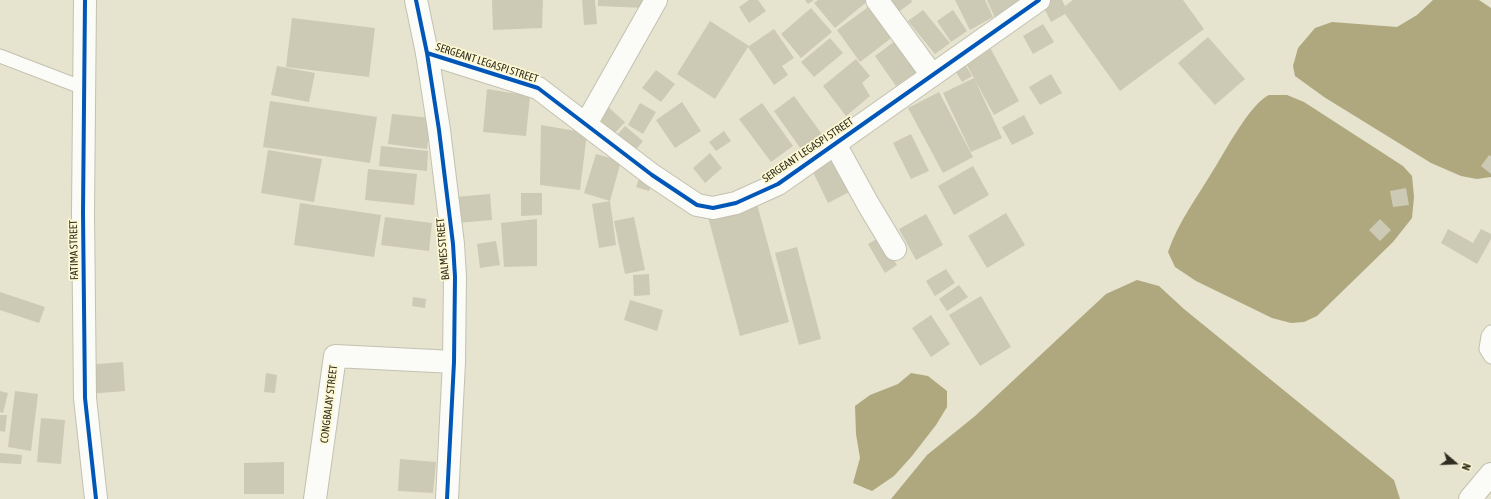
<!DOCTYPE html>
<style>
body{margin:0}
#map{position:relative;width:1491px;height:499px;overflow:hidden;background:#e6e3cf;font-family:"Asap Condensed",sans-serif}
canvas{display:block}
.north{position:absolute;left:1435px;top:443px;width:40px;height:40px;-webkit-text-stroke:3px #fdf7d2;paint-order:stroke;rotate:109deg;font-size:11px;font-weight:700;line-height:16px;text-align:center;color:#2f2d1f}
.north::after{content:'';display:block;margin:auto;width:14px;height:18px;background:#2f2d1f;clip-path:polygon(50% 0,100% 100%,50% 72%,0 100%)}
</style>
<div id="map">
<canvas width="1491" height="499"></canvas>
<div class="north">N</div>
</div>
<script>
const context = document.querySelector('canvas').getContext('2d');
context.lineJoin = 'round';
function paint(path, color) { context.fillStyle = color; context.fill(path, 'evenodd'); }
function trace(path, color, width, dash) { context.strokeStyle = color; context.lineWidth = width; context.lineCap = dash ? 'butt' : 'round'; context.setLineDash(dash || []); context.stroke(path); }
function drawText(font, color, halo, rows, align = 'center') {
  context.font = font + ' "Asap Condensed",sans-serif'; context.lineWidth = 3.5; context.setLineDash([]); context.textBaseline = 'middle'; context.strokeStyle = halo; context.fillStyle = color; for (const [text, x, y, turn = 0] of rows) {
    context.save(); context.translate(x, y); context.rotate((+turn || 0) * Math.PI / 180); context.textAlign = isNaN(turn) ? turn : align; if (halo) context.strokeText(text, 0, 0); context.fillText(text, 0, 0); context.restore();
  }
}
paint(new Path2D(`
 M1433,0H1479L1491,8V177L1477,179L1461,176L1431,163L1324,97L1295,76L1293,66L1298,48L1315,28L1332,22L1397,27L1417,15Z
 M1269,95H1287L1304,102L1403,166L1412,176L1414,197L1412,218L1393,242L1317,316L1304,322L1291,323L1272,318L1196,281L1175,267L1168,252C1178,222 1198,196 1214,169C1226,150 1250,104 1269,95Z
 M1137,280L1159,286L1184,309L1394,480L1400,499H891L927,455L975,416L1106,294Z
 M911,373L928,376L947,391V407L936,425L912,456L894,476L872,491L853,483L860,458L856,434L855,406L870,395L898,384Z`), '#afa87e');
paint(new Path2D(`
 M492,0H543L542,28L493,30Z
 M582,0H595L597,24L584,25Z
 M598,0H649L645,8L598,6Z
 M749,0H758L766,11L749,23L739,7Z
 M805,0H814L808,4Z
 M818,0H869L835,28L814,3Z
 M882,0H911L912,2L893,16Z
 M955,0H985L993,17L970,30Z
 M987,0H1023L995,18Z
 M1049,0H1062L1065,6L1073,0H1183L1204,29L1120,91L1065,14L1051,22L1042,4Z
 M871,5L894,36L860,62L837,30Z
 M811,8L832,32L801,58L781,34Z
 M923,10L950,43L935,54L908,21Z
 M953,10L967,31L951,42L937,21Z
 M292,18L375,28L369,77L286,67Z
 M710,21L749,46L774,29L794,58L782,66L788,75L774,85L748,47L715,99L677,74Z
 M1043,24L1054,42L1033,54L1023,36Z
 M1208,37L1245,79L1215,105L1178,63Z
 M830,38L843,53L814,77L801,62Z
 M899,38L921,69L896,86L875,56Z
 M987,42L1019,101L994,115L962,56Z
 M856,59L870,76L862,83L870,96L846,116L823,86Z
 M963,61L972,76L962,82L953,67Z
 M277,66L315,73L309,102L271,95Z
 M656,70L675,84L661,102L642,88Z
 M1051,74L1062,93L1040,105L1029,87Z
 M974,78L1002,138L971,152L943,93Z
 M487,89L530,96L526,136L483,132Z
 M939,92L973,157L943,173L908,108Z
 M794,96L824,137L803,152L774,111Z
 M270,101L377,117L370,163L263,147Z
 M682,102L701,131L675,148L656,120Z
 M640,103L656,112L643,134L628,125Z
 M762,103L793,146L771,162L739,119Z
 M607,106L625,122L614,134L596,118Z
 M392,114L431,118L427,149L388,144Z
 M1024,115L1034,134L1012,145L1002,127Z
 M541,125L587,133L580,190L540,185Z
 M625,126L643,141L635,151L617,135Z
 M724,131L731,141L716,151L709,142Z
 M911,134L929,171L911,179L893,143Z
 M381,146L428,151L427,171L379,166Z
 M268,150L322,159L314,202L261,193Z
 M710,153L722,168L705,183L693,168Z
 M596,154L621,161L610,201L616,245L599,248L592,204L610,201L584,193Z
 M1489,155L1491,156V174L1481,166Z
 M837,158L853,190L828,203L812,170Z
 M973,166L989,195L954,215L938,186Z
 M368,169L417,174L414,205L365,200Z
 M640,175L653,180L649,191L636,187Z
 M1406,188L1409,205L1393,207L1390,191Z
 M521,193H542V215L521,216Z
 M490,194L492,220L457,223L455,197Z
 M300,203L381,215L374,257L294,245Z
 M757,204L789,322L740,336L708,217Z
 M1006,213L1025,245L987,268L968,236Z
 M926,214L943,245L916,260L899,229Z
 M385,217L432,223L429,251L381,245Z
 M634,217L645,270L625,274L614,221Z
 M537,219V266L504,267L501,223Z
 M1380,219L1391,230L1380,241L1369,230Z
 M1448,229L1473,243L1481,229L1491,234V239L1477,264L1441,243Z
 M880,237L897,265L885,273L868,244Z
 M496,241L500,265L480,268L477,244Z
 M797,247L821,339L799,345L775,253Z
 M946,269L955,283L935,296L926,281Z
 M649,274L650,295L634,296L633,275Z
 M959,285L968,297L947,311L939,299Z
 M0,292L45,307L39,323L0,310Z
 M981,296L1011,347L980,366L949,315Z
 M413,297L426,299L425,308L412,306Z
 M630,300L663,310L657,331L624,320Z
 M931,315L950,344L931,357L912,328Z
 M123,362L125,391L88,394L86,365Z
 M266,373L277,375L275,393L264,392Z
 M0,391L8,393L3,413L0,412Z
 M15,391L38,394L31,451L8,447Z
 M0,415H7L5,432L0,431Z
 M41,418L65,420L61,464L37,462Z
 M0,453L22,455L21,464L0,463Z
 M400,459L436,462L433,493L398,491Z
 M284,462V494H244V463Z`), '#ccc9b5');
const service = new Path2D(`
 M0,56L73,84L84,86
 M1491,332L1488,336L1486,349L1491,357`);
const minor = new Path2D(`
 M877,0L932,75
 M427,53L538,88L652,175L697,205L713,208L736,203L778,184L1039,0
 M586,124L656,0
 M835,144L868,204L895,249
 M315,499L335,356L454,362`);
const tertiary = new Path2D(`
 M85,0L83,213L85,398L96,499
 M416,0L427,53L439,130L453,244L455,277L454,362L447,499`);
const secondary = new Path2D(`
 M1470,499L1491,474`);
trace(service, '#c4c1b1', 15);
trace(minor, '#c4c1b1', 24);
trace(tertiary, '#c4c1b1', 24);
trace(secondary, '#c4c1b1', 24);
trace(service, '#fbfbf8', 13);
trace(minor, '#fbfbf8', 22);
trace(tertiary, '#fbfbf8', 22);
trace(secondary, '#fbfbf8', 22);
trace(new Path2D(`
 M85,0L83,213L85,398L96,499
 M416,0L427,53L439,130L453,244L455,277L454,362L447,499
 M427,53L538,88L652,175L697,205L713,208L736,203L778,184L1039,0`), '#0057b8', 4);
drawText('11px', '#2f2d1f', '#fdf7d2', [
 ["SERGEANT LEGASPI STREET",487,63,18],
 ["SERGEANT LEGASPI STREET",808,150,-34],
 ["BALMES STREET",443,249,-95],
 ["FATIMA STREET",74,250,-91],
 ["CONGBALAY STREET",329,404,-83]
]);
</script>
